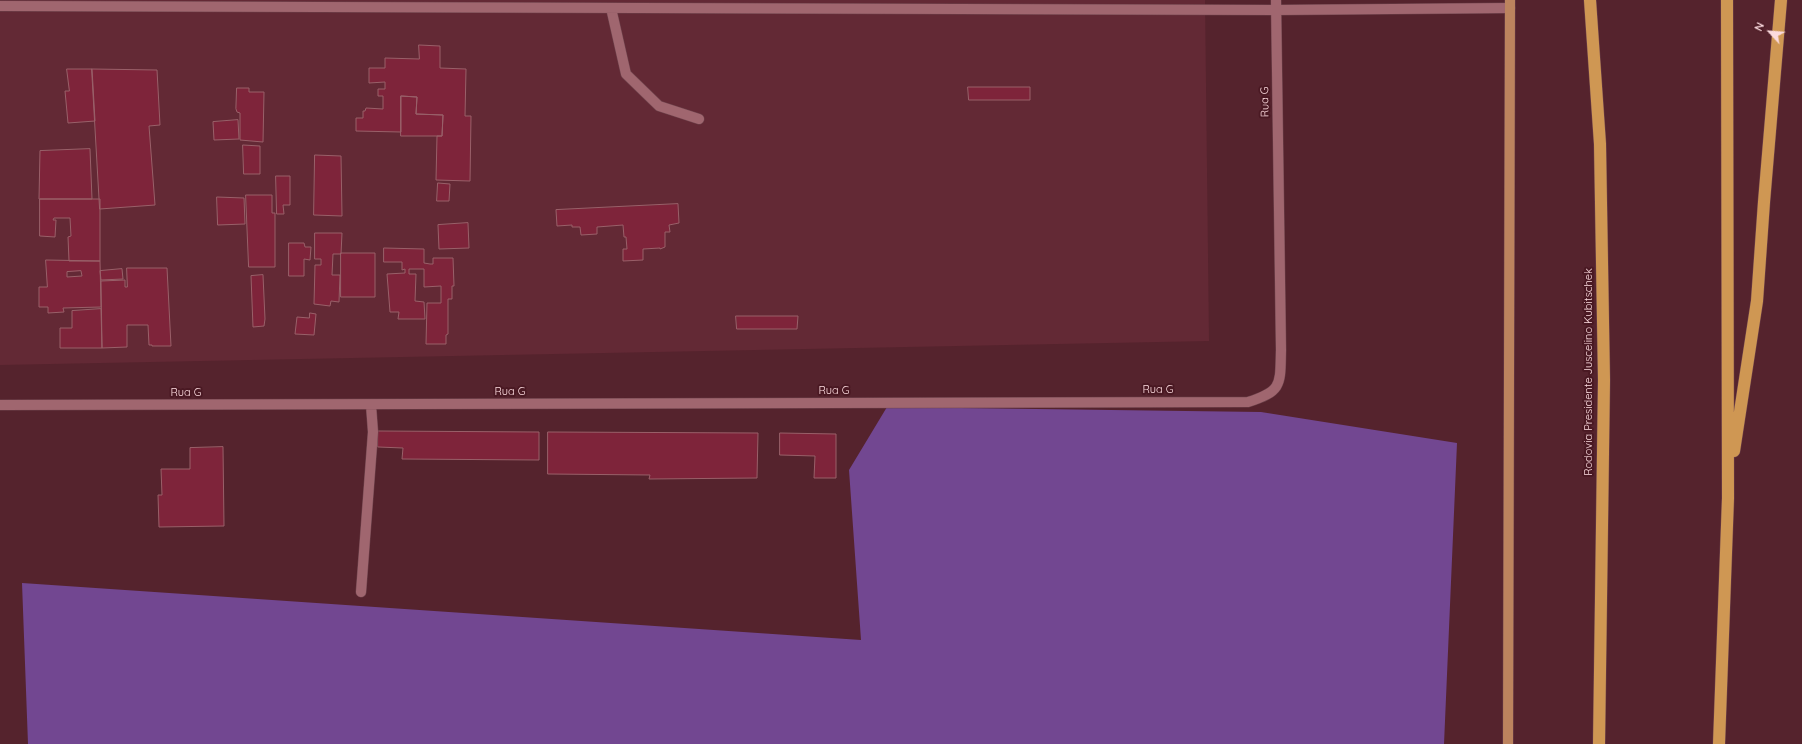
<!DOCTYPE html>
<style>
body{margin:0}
#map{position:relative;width:1802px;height:744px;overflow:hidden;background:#55232d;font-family:Quicksand,sans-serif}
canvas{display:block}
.north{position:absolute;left:1750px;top:12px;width:40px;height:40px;-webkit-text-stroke:3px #4a1923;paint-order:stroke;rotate:296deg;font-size:11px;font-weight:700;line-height:16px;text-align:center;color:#fbdade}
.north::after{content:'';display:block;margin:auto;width:14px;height:18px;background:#fbdade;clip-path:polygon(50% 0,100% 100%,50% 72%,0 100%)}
</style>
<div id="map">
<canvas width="1802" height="744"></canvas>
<div class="north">N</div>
</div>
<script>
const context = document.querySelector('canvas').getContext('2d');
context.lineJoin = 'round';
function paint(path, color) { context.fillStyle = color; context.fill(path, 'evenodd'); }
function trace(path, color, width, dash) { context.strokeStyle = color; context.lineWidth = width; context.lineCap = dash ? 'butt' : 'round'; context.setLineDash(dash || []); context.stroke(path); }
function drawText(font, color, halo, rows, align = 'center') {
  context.font = font + ' Quicksand,sans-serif'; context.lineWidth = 4; context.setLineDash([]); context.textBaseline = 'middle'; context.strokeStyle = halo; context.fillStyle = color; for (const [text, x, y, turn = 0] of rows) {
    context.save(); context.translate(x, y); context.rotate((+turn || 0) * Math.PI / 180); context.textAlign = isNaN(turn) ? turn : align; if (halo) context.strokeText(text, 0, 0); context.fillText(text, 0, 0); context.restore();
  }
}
paint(new Path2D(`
 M0,0H1205L1209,341L0,365Z`), '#632935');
paint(new Path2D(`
 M887,407L1261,412L1457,443L1444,744H28L22,583L861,640L849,470Z`), '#724791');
const building = new Path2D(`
 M419,45L440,46V68L466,69L465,116H471L470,181L436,180L437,136H442L443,115L416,114L417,97L401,96V132L356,131V118H363V111H365L366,108L383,109V96H378V89H385V82L369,83V68H385V58L419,59Z
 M67,69H92L95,121L68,123L65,91H69Z
 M92,69L157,70L160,125L149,126L155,205L100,209Z
 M968,87H1030V100H969Z
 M237,88H249V92H264L263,142L240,140V113L237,112L236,109Z
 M401,96L417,97L416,114L443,115L442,136H401Z
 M238,120L239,139L214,140L213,122Z
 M243,145L260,146V174H244Z
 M90,149L92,199H39L40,151Z
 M315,155L341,156L342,216L314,215Z
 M276,176H290V205H283L284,214H277Z
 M438,183L450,184L449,201H437Z
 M246,195H272V213H275V267H249Z
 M217,197L244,198L245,224L218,225Z
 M40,199H100V261H69L68,237L71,236L70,218H54L53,220H56L55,237L40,236Z
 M678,204L679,223L669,225L670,232H665V247L660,249V248L643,249V260L623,261V249H627L626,237H624L623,225L597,227V234L581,235L580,227H572V225L557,226L556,210Z
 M468,223L469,248L439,249L438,225Z
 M315,233H342L341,254H333L332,275H340L339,302L331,301L330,306L314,304L315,265H321V259H315Z
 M289,243H304L305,247H311L310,260L304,259V276H289Z
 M384,248L424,249V263L430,264H433V258H453L454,286H452V299H448V334L446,335V344H426L427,303H441V286L424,287V269H409V274H416L415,301L424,302L425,319H398L399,312H390L387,274L405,273V269L402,270V262H384Z
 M341,253H375V297H341Z
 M46,260L100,261L101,307L63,308L64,312L48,313V307H39V287H47ZM81,271L82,276L67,277V272Z
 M127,268H167L171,346H152V345H149L148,325H127V347L102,348L101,281L125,280V287H127Z
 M122,269L123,279L101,280L100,271Z
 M263,275L265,319L264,326L253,327L251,276Z
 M101,309L102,348H60V328H72V311Z
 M310,313L316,314L314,335L295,334L297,317L309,318Z
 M736,316H798L797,329H737Z
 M378,431L539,432V460L402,459L403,448L378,447Z
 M548,432L758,433L757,478L649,479L650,475L548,474Z
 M780,433L836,434V478H814L815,456L780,455Z
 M223,447L224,526L159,527L158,495H162L161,469H190V448Z`);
paint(building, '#7e243a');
trace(building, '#996069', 1);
const minor = new Path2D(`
 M0,6L1276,10L1510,8
 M611,8L626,74L659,106L699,119
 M0,405L1248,402C1283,391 1280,384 1281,350L1276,0
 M361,592L373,432L371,405`);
const major = new Path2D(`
 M1508,744L1510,0`);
const highway = new Path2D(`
 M1590,0L1600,144L1604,380L1599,744
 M1734,451L1757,301L1764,202L1781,0
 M1719,744L1728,498L1727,0`);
trace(minor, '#6f444d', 11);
trace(major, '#6f444d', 11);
trace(highway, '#6f444d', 13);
trace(minor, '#a0666f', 10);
trace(major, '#bc835e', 10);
trace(highway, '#cf9753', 12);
drawText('11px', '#fbdade', '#4a1923', [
 ["Rua G",1265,102,-91],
 ["Rodovia Presidente Juscelino Kubitschek",1589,372,-90],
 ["Rua G",1158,390],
 ["Rua G",834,391],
 ["Rua G",510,392],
 ["Rua G",186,393]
]);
</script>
